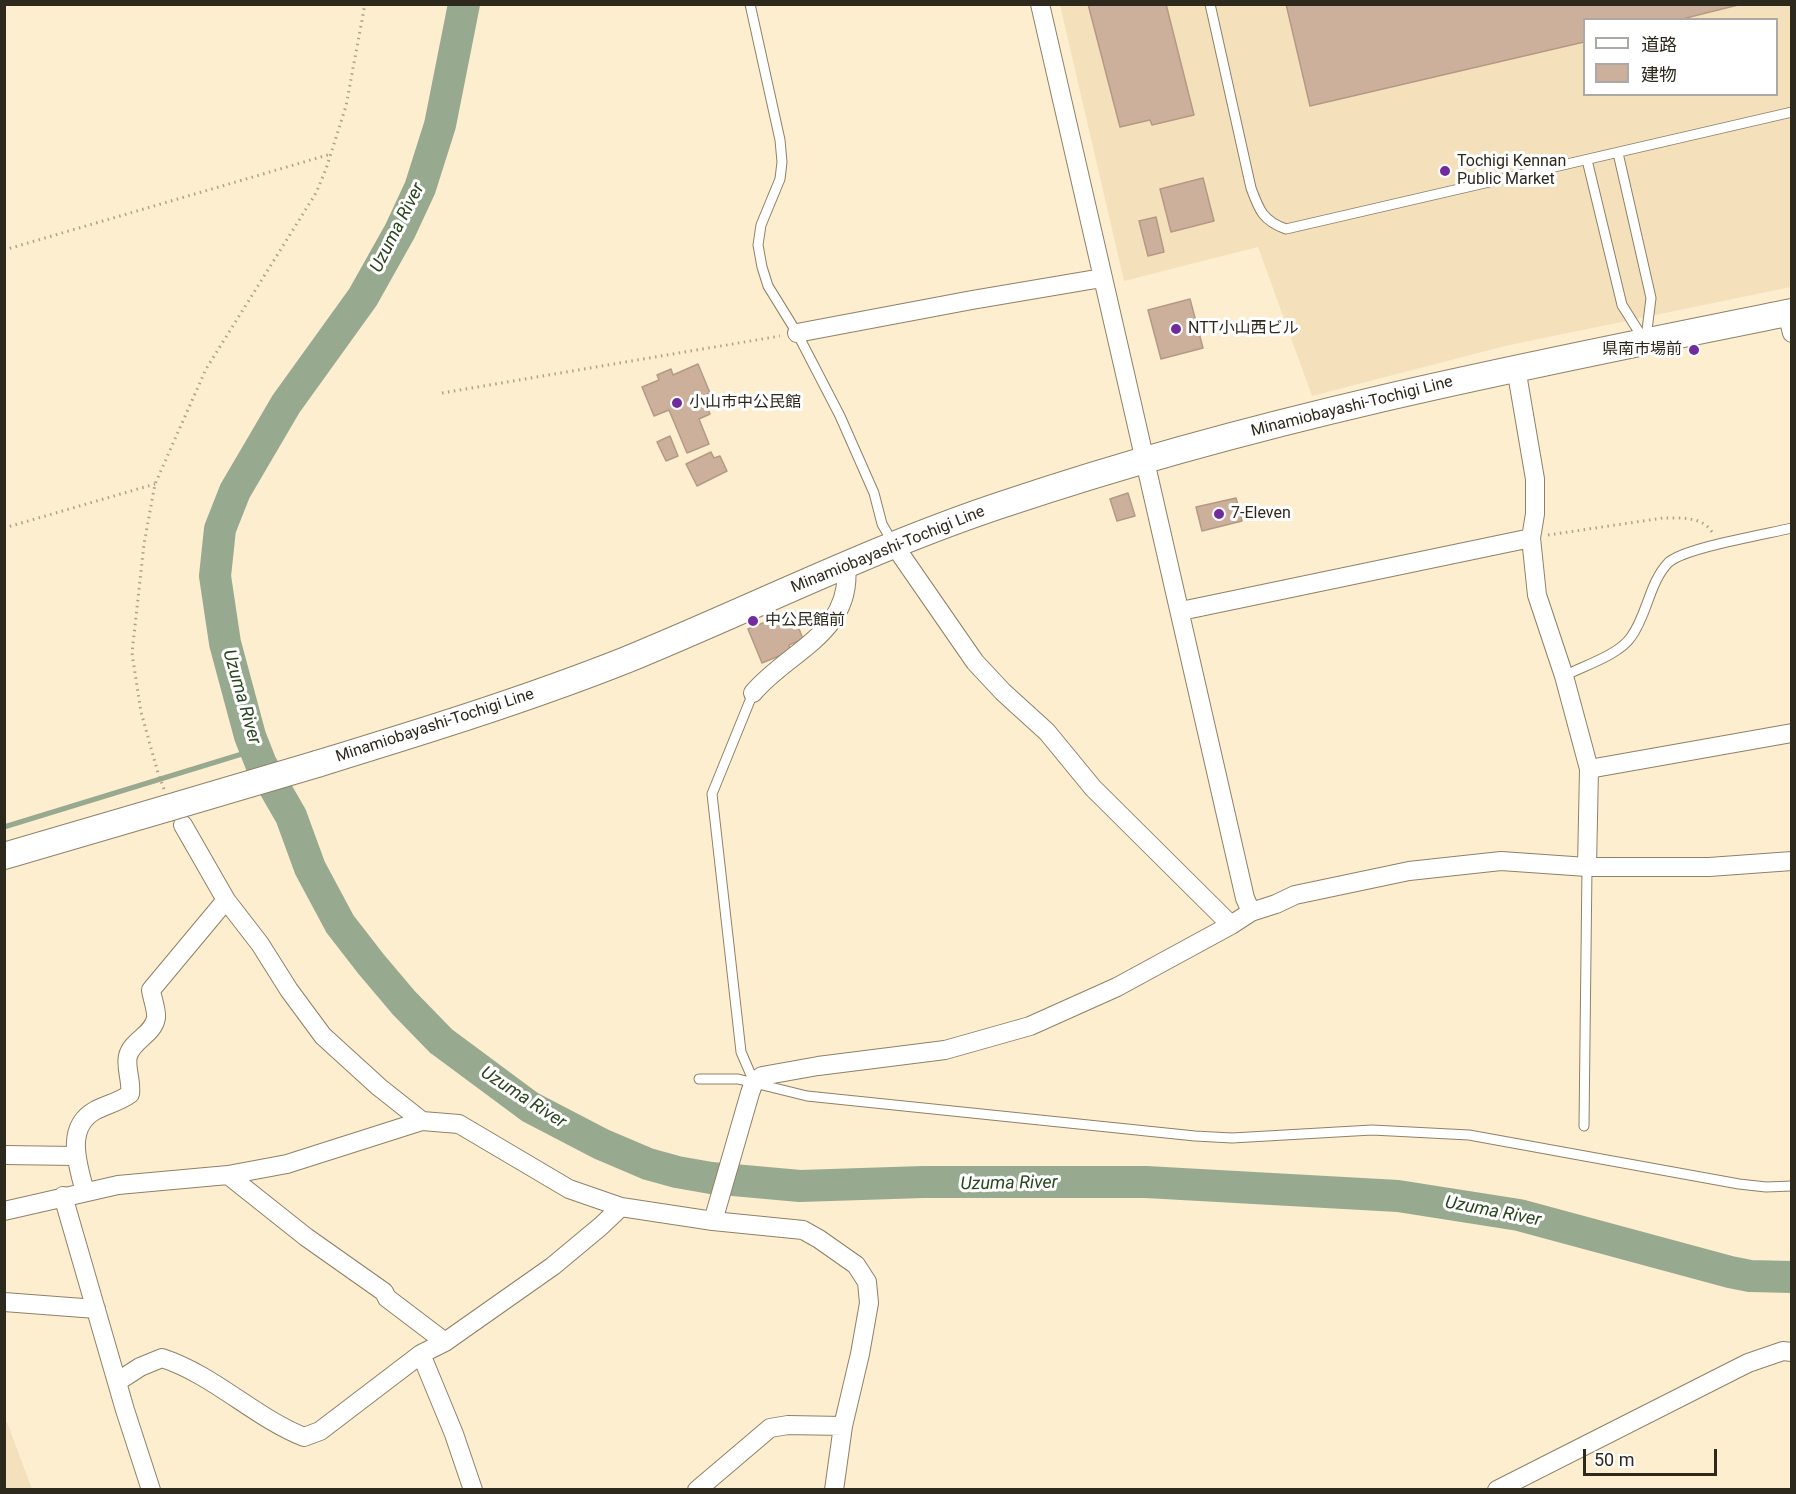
<!DOCTYPE html>
<meta charset="utf-8">
<style>
body{margin:0}
#map{position:relative;width:1796px;height:1494px;overflow:hidden;background:#fdeed0;font-family:Roboto,"Noto Sans JP",sans-serif}
canvas{display:block}
.frame{position:absolute;inset:0;border:6px solid #2e291d;pointer-events:none}
.legend{position:absolute;left:1583px;top:18px;width:195px;height:78px;box-sizing:border-box;background:#fff;border:2px solid #aba9a5;margin:0;padding:8px 10px;list-style:none;font-size:18px;color:#2e291d}
.legend li{display:flex;align-items:center;gap:12px;height:30px}
.legend b{width:30px;border:2px solid #aba9a5}
.scale{position:absolute;left:1583px;top:1449px;width:134px;height:27px;box-sizing:border-box;border:3px solid #2e291d;border-top:0;padding-left:8px;font-size:18px;line-height:21px;white-space:nowrap;color:#2e291d;-webkit-text-stroke:4px #fff;paint-order:stroke}
</style>
<div id="map">
<canvas width="1796" height="1494"></canvas>
<div class="frame"></div>
<ul class="legend">
<li><b style="height:8px;background:#fff"></b>道路</li>
<li><b style="height:16px;background:#ccb09c"></b>建物</li>
</ul>
<div class="scale">50 m</div>
</div>
<script>
const context = document.querySelector('canvas').getContext('2d');
context.lineJoin = 'round';
function paint(path, color) { context.fillStyle = color; context.fill(path, 'evenodd'); }
function trace(path, color, width, dash) { context.strokeStyle = color; context.lineWidth = width; context.lineCap = dash ? 'butt' : 'round'; context.setLineDash(dash || []); context.stroke(path); }
function drawText(font, color, halo, rows, align = 'center') {
  context.font = font + ' Roboto,"Noto Sans JP",sans-serif'; context.lineWidth = 6; context.setLineDash([]); context.textBaseline = 'middle'; context.strokeStyle = halo; context.fillStyle = color; for (const [text, x, y, turn = 0] of rows) {
    context.save(); context.translate(x, y); context.rotate((+turn || 0) * Math.PI / 180); context.textAlign = isNaN(turn) ? turn : align; if (halo) context.strokeText(text, 0, 0); context.fillText(text, 0, 0); context.restore();
  }
}
paint(new Path2D(`
 M1060,5H1791V287L1505,346L1312,396L1258,247L1124,281ZM1584,20H1776V94H1584Z
 M7,1422L32,1489H5L4,1423Z`), '#f4e1bc');
trace(new Path2D(`
 M4,827L255,750`), '#97aa90', 5);
trace(new Path2D(`
 M464,4L440,125L420,188L400,231L363,297L286,404L235,491L220,529L215,576L225,643L250,736L261,764L291,816L310,868L340,924L371,964L404,1003L441,1041L530,1107L601,1144L648,1164L677,1172L711,1178L800,1186L923,1182H1146L1398,1196L1519,1215L1730,1272L1750,1276L1792,1277`), '#97aa90', 32);
const building = new Path2D(`
 M1088,4H1166L1194,115L1152,125L1150,120L1120,127Z
 M1286,4H1742L1678,20H1584V42L1310,106Z
 M1203,178L1214,221L1171,232L1160,189Z
 M1156,217L1164,252L1148,256L1139,221Z
 M1190,299L1203,348L1161,359L1148,310Z
 M698,364L710,393L703,396L710,414L699,419L709,444L687,453L669,410L654,416L642,387L659,380L657,375L671,369L673,375Z
 M670,436L678,456L666,461L657,442Z
 M711,452L714,458L720,456L727,471L697,486L686,464Z
 M1128,493L1135,516L1117,521L1110,499Z
 M1236,498L1242,521L1202,531L1196,507Z
 M792,611L803,639L789,645L791,651L762,663L748,629Z`);
paint(building, '#ccb09c');
trace(building, '#b49985', 1.5);
const lane = new Path2D(`
 M750,4L780,140L782,162L780,179L761,225L758,245L762,267L768,286L797,333L840,416L874,493L882,524L893,543
 M1210,4L1251,188C1259,210 1263,221 1286,229L1792,112
 M1618,153L1651,298L1646,338
 M1587,160L1622,305L1644,340
 M1564,676C1583,666 1619,655 1631,637C1647,616 1649,583 1668,563C1683,548 1767,534 1792,528
 M753,693L712,794L741,1052L754,1082
 M699,1079H738L807,1096L1195,1136L1232,1138L1372,1130L1469,1135L1739,1184L1766,1187L1792,1186
 M1584,1126L1587,867`);
const street = new Path2D(`
 M1040,4C1108,302 1178,600 1245,898L1251,912
 M1787,313L1792,333
 M797,333L972,300L1102,278
 M1516,368L1535,479V514L1531,538L1537,595L1564,676L1589,769L1587,867
 M894,545L975,662L1003,692L1047,732L1093,788L1231,925
 M1181,611L1531,538
 M753,693C788,651 853,633 846,566
 M1589,769L1792,733
 M183,825L226,900L260,944L289,990L323,1036L379,1087L422,1121
 M4,1155L76,1156
 M228,1175L306,1237L384,1292L387,1298L445,1342
 M85,1192C78,1165 64,1127 96,1110C108,1104 119,1102 130,1094C132,1081 125,1067 128,1056C132,1040 153,1035 156,1018C157,1010 152,998 151,990L226,900
 M63,1196L125,1410L151,1490
 M4,1211L118,1185L228,1175L287,1164L422,1121L459,1124L569,1189L621,1207L713,1221L803,1230L819,1239L856,1265L867,1282L869,1303L860,1354L843,1426L834,1490
 M713,1221L750,1093L754,1082L762,1076L818,1066L945,1050L1030,1026L1117,987L1231,925L1251,912L1276,904L1295,895L1409,871L1501,861L1587,867H1709L1792,861
 M4,1302L96,1309
 M421,1354L454,1434L473,1490
 M117,1382L140,1367L162,1358C214,1375 254,1417 304,1437L320,1431L421,1354L445,1342L553,1266L601,1226L621,1207
 M697,1490L770,1428L788,1425L843,1426
 M1497,1490L1748,1363L1783,1351L1792,1352`);
const secondary = new Path2D(`
 M317,764C421,732 525,700 626,660C753,608 876,546 1007,503C1262,417 1528,365 1792,312
 M4,856L168,808`);
trace(lane, '#8f8166', 11);
trace(street, '#8f8166', 20);
trace(secondary, '#8f8166', 28);
trace(new Path2D(`
 M4,250L331,154
 M442,393L780,336
 M4,528L155,484
 M1548,535L1663,518C1680,518 1702,516 1712,532
 M164,789L158,773L141,712L132,653L144,544L155,484L206,369L316,193L326,169L346,106L365,4`), '#aca18a', 3, [1.5, 4.5]);
trace(lane, '#fff', 9);
trace(street, '#fff', 18);
trace(secondary, '#fff', 26);
const secondaryBridge = new Path2D(`
 M168,808L317,764`);
trace(secondaryBridge, '#8f8166', 28, []);
trace(secondaryBridge, '#fff', 26);
for (const [x, y, r, color] of [
 [1445,171,6,"#722b9f"],
 [1176,329,6,"#722b9f"],
 [1694,350,6,"#722b9f"],
 [677,403,6,"#722b9f"],
 [1219,514,6,"#722b9f"],
 [753,621,6,"#722b9f"]
]) { const dot = new Path2D(); dot.arc(x, y, r, 0, 2 * Math.PI); context.fillStyle = color; context.fill(dot); trace(dot, '#fff', 2); }
drawText('16px', '#2e291d', '#fff', [
 ["Tochigi Kennan",1457,162],
 ["Public Market",1457,180],
 ["NTT小山西ビル",1188,329],
 ["県南市場前",1682,350,"right"],
 ["小山市中公民館",689,403],
 ["7-Eleven",1231,514],
 ["中公民館前",765,621]
], 'left');
drawText('16px', '#2e291d', '#fff', [
 ["Minamiobayashi-Tochigi Line",1352,407,-14],
 ["Minamiobayashi-Tochigi Line",888,550,-22],
 ["Minamiobayashi-Tochigi Line",435,726,-18]
]);
drawText('italic 18px', '#29461f', '#fff', [
 ["Uzuma River",398,228,-63],
 ["Uzuma River",241,697,74],
 ["Uzuma River",523,1098,33],
 ["Uzuma River",1009,1184,-1],
 ["Uzuma River",1493,1212,11]
]);
</script>
